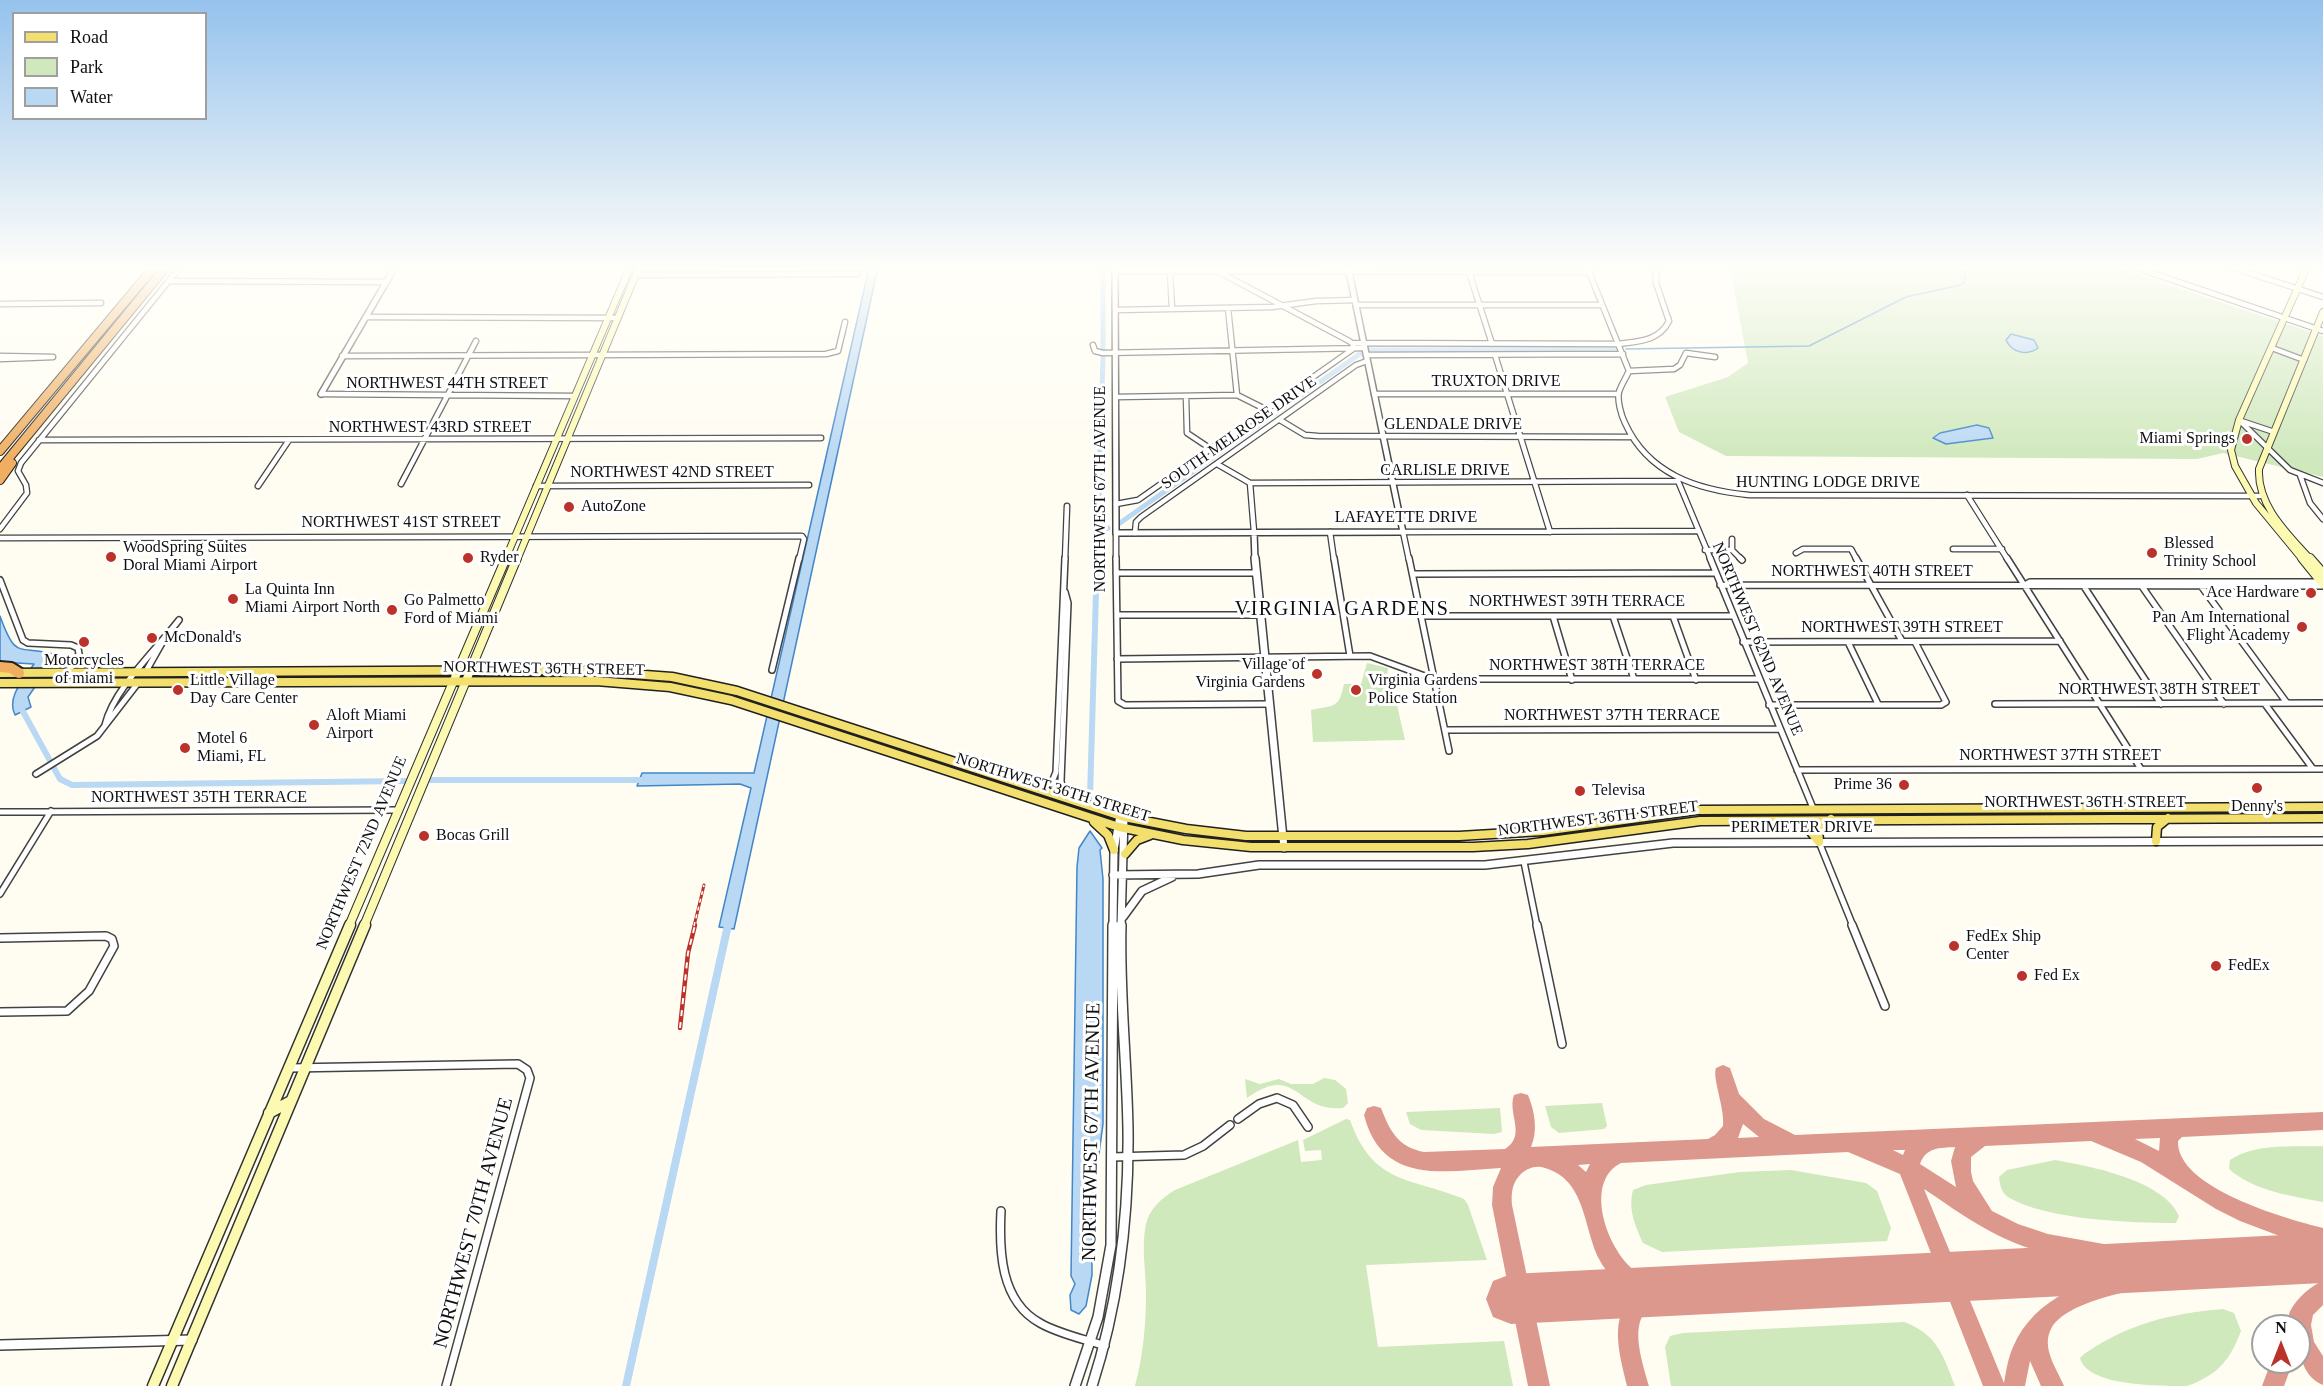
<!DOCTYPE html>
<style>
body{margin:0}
#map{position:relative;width:2323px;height:1386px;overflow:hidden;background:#fffdf2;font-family:"Times New Roman",serif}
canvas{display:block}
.legend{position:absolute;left:12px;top:12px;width:195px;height:108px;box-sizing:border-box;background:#fff;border:2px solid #9f9f9f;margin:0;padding:8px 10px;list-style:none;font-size:18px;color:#0f0f0f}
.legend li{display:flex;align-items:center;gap:12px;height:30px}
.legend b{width:30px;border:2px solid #9f9f9f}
.north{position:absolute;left:2251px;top:1314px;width:60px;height:60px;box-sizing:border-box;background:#fff;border:2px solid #9f9f9f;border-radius:50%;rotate:0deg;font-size:16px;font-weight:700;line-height:24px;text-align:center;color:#0f0f0f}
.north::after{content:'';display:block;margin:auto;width:21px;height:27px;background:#bb322b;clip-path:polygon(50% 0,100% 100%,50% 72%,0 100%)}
</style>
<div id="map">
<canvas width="2323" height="1386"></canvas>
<ul class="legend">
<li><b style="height:8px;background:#f3df6e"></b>Road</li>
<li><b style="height:16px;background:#cfe8bc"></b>Park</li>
<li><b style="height:16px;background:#b9d8f4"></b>Water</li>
</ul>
<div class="north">N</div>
</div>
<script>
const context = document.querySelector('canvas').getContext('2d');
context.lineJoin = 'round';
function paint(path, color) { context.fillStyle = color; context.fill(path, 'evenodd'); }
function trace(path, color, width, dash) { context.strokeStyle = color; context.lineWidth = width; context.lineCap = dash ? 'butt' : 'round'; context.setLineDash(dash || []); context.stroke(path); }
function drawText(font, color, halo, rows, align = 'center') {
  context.font = font + ' "Times New Roman",serif'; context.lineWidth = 6; context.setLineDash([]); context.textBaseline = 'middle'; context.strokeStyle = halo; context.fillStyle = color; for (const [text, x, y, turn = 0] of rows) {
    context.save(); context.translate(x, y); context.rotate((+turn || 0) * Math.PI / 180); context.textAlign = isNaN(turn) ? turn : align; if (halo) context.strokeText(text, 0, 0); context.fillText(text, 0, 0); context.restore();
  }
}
paint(new Path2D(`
 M1730,267H2115L2323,336V477L2223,453L2197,459L1726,456L1679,432L1665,397L1728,377L1748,363Z
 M1367,663L1388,668L1386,689L1394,692L1405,740L1313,742L1311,710C1334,705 1339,709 1344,684H1361Z
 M1324,1078L1335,1080L1346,1089L1348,1103L1343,1108C1296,1113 1297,1062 1247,1098L1245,1079L1260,1084L1279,1079L1291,1084H1313Z
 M1602,1103L1607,1126L1604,1129L1559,1133L1551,1127L1545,1106Z
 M1500,1108L1502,1132L1494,1134L1421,1130L1410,1124L1406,1112Z
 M1346,1119L1350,1120C1373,1185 1410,1177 1464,1199L1468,1205L1487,1260L1366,1265L1378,1347L1504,1341L1513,1386H1135C1143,1356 1146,1325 1146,1294C1146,1271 1141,1247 1146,1224C1150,1208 1162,1198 1175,1190L1298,1140L1301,1162L1322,1160L1321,1150L1305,1151L1303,1140Z
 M2323,1146V1202C2291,1196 2254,1191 2229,1169L2230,1160C2255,1143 2293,1147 2323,1146Z
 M2055,1160C2089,1166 2164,1180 2179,1216L2176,1223C2132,1223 2046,1220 2008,1197C2001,1192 2000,1185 1999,1177L2007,1170Z
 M1791,1170L1866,1183L1877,1191L1891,1228L1887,1241L1662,1252L1643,1243C1635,1225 1628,1210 1633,1190L1646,1185L1740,1172Z
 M2223,1309L2234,1313L2241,1331C2230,1360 2218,1375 2187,1386C2157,1386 2087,1386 2080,1358L2084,1354C2130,1323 2169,1314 2223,1309Z
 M1904,1322C1937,1334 1943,1355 1955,1386H1671L1665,1347L1670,1336L1683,1333Z`), '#cfe8bc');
const water = new Path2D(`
 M878,267L734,929L719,927L751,788L740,784L637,786L642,773H754L869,268Z
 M2011,334L2034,340L2038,348C2027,356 2012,353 2006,340Z
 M1977,425L1989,428L1993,438L1946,444L1933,438L1940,433Z
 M0,616C17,663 18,643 57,655L28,697L31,707L15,715C6,697 24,679 34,664L0,662Z
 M1090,831L1102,848L1100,850L1103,879V1124L1092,1206V1275L1086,1306L1079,1314L1071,1310L1070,1295L1075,1284L1071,1276L1077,867L1079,848Z`);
paint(water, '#b9d8f4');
trace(water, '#4287c9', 1.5);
trace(new Path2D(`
 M1626,349L1809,346L1906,297L1961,285L1965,281L1964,267`), '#4287c9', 1.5);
trace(new Path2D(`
 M1103,267V350
 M1369,350L1617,349
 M1120,523L1361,353
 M1098,533L1108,528
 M1097,560L1103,357`), '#b9d8f4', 5);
trace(new Path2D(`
 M20,706L60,779L72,785L405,781
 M431,780H646
 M1090,797L1097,558
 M728,926L729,921`), '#b9d8f4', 6);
trace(new Path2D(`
 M626,1386L728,925`), '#b9d8f4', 8);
paint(new Path2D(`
 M1723,1065L1730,1068L1739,1094L1764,1119L1795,1135L2323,1112V1130L2182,1137L2178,1141C2176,1188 2287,1219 2323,1228V1248L2285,1238L2240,1221L2216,1209L2141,1162L2091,1141L1985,1146L1971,1157V1172L1973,1181L1992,1211L2018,1224L2048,1234L2115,1246L2287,1250L2294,1253L2297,1260L2294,1267L2287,1270L2233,1269L2231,1274L2224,1277C2186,1282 2070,1292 2051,1329C2041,1348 2057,1369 2064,1386H2041L2030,1361L2025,1386H1983L1900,1174L1848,1152L1621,1163C1583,1182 1607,1249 1634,1270C1647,1280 1663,1278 1677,1284L1680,1291L1677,1298C1670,1301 1662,1302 1654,1305C1626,1319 1643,1363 1649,1386H1627C1620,1356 1607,1316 1636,1293C1620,1286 1607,1275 1599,1259C1583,1227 1586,1180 1545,1168C1536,1165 1527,1168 1520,1175C1512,1183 1511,1194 1512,1205L1550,1386H1528L1492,1205L1493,1187L1501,1168C1445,1171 1382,1186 1364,1115L1367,1108L1374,1106L1381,1108C1390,1131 1398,1147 1424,1152L1505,1149C1527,1135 1507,1114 1514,1095L1521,1093L1528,1095C1535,1112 1538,1131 1531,1147L1708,1139L1715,1135L1723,1126C1725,1108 1712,1078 1716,1068ZM1743,1124L1759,1137L1738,1138ZM2160,1138L2159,1151L2135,1139ZM1955,1147L1951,1161L1956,1187L1920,1164C1926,1147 1940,1148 1955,1147ZM1893,1150H1905L1903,1155ZM1590,1164L1586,1172L1578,1165ZM1924,1189C1944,1202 1964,1217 1986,1229C2033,1256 2088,1264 2142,1268C2091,1277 2034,1297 2013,1347C2008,1358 2006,1372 2004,1383Z
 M2323,1281V1305L2313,1315L2311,1325L2314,1342L2323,1356V1385C2299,1375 2299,1348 2299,1326H2290L2289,1314C2294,1301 2310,1286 2323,1281Z
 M2271,1362H2293L2284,1386H2262Z`), '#dd988e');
paint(new Path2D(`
 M2323,1233V1283L1511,1324L1493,1317L1486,1299L1493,1281L1511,1274Z`), '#dd988e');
const minorFar2 = new Path2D(`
 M1587,267L1629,371C1626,378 1621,385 1619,392C1617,400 1621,415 1625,423C1648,474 1697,490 1749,495L2260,496
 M2134,267L2323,331
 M2231,267L2323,297
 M1115,271L1590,272
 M1170,271L1172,309
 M1469,272L1492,344
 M636,275L857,274
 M169,281L386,282
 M0,304L101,303
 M1356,305H1602
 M1228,308L1237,395L1267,410
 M1116,310L1272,307L1316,301L1355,300
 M366,317L618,318
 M1352,343L1619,344C1640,341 1659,341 1669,321L1656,283V267
 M1093,345L1095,351L1103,353L1365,348
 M2272,348L2304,360
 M1366,355L1623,354
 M1495,355L1550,532
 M0,356L53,357L0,359
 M342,356L826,354L838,351L845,322
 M1629,371L1674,369L1680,365L1686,353L1715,357
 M321,394L574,396
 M1374,394H1618
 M1186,396L1187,433L1211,449
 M1116,397L1237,395
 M1280,420L1305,435L1318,436L1630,437
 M2239,420L2290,470L2323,483
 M2241,421L2274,432
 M39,440L821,438
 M1217,464L1250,483L1678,481L1711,560
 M2300,475L2310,503L2323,519
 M1250,483L1254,532
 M401,484L476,341
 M258,486L289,440
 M536,486L809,485
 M1967,495L2008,560
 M1116,504L1138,500L1353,349V344L1349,341L1219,272
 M0,529L27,493L26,485L18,471L21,463L180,267
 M1330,532L1334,560
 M1116,533V560
 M1135,533L1136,522L1141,517L1356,365L1367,361
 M0,538L802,536L804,539L799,560
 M1732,539V550L1742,560
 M1953,549H2002
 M1705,550H1732
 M1796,553L1803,549H1851L1857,560
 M1065,560L1067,506
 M1409,560L1403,532L1697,531`);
const minorFar1 = new Path2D(`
 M1116,558L1118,701L1125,705L1270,704
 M1334,558L1350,656
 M1409,558L1449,751
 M1710,558L1813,808
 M1740,558L1742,560
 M1856,558L1902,641
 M2007,558L2141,769
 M1116,573H1256
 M1413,574L1714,573
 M0,580L23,640L28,643L71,645L78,648L79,654L68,673
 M1720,585L2323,586
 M2025,585L2030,582H2323
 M2083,585L2161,704
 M2141,585L2224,704
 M2201,586L2287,703
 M1117,615H1260
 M1421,616H1732
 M1553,616L1572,680
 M1613,616L1634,679
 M1673,616L1696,680
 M1743,642L2060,641
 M1848,642L1878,704
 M1117,659L1370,656L1433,679H1759
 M772,670L799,558
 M145,673L162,643
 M1995,704L2323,703
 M2265,704L2313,769
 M1769,705H1941L1946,702L1915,642
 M105,725C114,688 156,650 179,620
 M1445,730L1780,729
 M1797,770L2323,769
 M36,774L97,736L138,683
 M1039,789L1052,782L1056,772L1065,558
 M1064,798L1061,781L1068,603L1065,592
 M0,812L398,810
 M1819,842L1853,926
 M1524,862L1537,926
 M0,894L51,811`);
const minor = new Path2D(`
 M1537,925L1562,1044
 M1852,925L1885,1006
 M0,938L106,936L112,939L114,946L89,991L67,1011L0,1012
 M290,1068L518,1064L527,1070L530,1078L446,1386
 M1238,1119L1259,1104L1277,1098L1293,1105L1308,1127
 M1112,1157L1184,1155L1203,1146L1230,1125
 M1001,1211C999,1250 1000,1301 1040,1323C1059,1334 1084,1339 1105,1346`);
const tertiaryFar2 = new Path2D(`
 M1115,267L1116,533L1403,532L1348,267
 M321,394L395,267
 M1254,532L1255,560`);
const tertiaryFar1 = new Path2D(`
 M1255,558L1284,848
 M1113,875L1198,874L1259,865H1485L1673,843L2323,841
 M1123,917L1142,891L1172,877
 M1113,926L1114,850L1120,815
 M1121,926L1124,817`);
const tertiary = new Path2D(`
 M0,1345L192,1340
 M1075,1386L1098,1317L1111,1245L1113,925
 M1092,1386C1119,1302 1129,1218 1128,1130C1127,1062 1119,993 1121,925`);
const secondaryFar2 = new Path2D(`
 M505,560L630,267
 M517,560L639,267
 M2303,560L2256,503L2235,466L2231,450L2239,420L2307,267
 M2311,560C2288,534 2257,506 2259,469L2323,312`);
const secondaryFar1 = new Path2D(`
 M2302,558L2323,584
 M2310,558L2323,573
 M349,926L506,558
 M364,926L517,558`);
const secondary = new Path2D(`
 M269,1113L291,1101
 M153,1386L350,925
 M172,1386L365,925`);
const primary = new Path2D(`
 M0,673L578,670L672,677L737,691L1124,817L1186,829L1246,836H1459L1543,831L1697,810L2323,807
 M0,683L596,681L670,687L731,700L1119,827L1183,840L1251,847H1473L1528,844L1700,821L2323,818
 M1794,821L1808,828L1819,842
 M1094,822L1108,835L1114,850
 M1819,841L1818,829L1831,819
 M2156,841L2157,827L2168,818
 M1125,854L1137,840L1150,835`);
const motorwayFar1 = new Path2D(`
 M0,451L154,267
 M0,469L166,267
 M0,480L12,463`);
const motorway = new Path2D(`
 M0,667L11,668L19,673`);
trace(minorFar2, '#424242', 7);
trace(minorFar1, '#424242', 8);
trace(minor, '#424242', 10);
trace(tertiaryFar2, '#424242', 8);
trace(tertiaryFar1, '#424242', 10);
trace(tertiary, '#424242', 12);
trace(secondaryFar2, '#313131', 8);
trace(secondaryFar1, '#313131', 10);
trace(secondary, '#313131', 13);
trace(primary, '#202020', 11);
trace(motorwayFar1, '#202020', 10);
trace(motorway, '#202020', 14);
trace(minorFar2, '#fff', 4.5);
trace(minorFar1, '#fff', 5);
trace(minor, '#fff', 7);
trace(tertiaryFar2, '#fff', 5);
trace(tertiaryFar1, '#fff', 7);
trace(tertiary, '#fff', 9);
trace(secondaryFar2, '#fcfab0', 6);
trace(secondaryFar1, '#fcfab0', 8);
trace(secondary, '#fcfab0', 10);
trace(primary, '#f3df6e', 8);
trace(motorwayFar1, '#efae60', 8);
trace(motorway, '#efae60', 10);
const railFar1 = new Path2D(`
 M694,926L704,885`);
const rail = new Path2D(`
 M680,1028L688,953L695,925`);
trace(railFar1, '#bb322b', 3);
trace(rail, '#bb322b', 4.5);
trace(railFar1, '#fff', 1.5, [4]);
trace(rail, '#fff', 2, [6]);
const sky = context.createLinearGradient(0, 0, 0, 462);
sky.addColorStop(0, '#95c2ed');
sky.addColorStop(0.58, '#fffef9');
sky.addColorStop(1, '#fffef900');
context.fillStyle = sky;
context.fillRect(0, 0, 2323, 462);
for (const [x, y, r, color] of [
 [2247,439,6,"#bb322b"],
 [569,507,6,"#bb322b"],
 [2152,553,6,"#bb322b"],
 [111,557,6,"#bb322b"],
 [468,558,6,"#bb322b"],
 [2311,593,6,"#bb322b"],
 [233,599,6,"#bb322b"],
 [392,610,6,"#bb322b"],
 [2302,627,6,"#bb322b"],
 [152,638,6,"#bb322b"],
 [84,642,6,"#bb322b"],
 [1317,674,6,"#bb322b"],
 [178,690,6,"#bb322b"],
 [1356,690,6,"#bb322b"],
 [314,725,6,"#bb322b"],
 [185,748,6,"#bb322b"],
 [1904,785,6,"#bb322b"],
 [2257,788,6,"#bb322b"],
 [1580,791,6,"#bb322b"],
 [424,836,6,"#bb322b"],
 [1954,946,6,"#bb322b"],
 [2216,966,6,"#bb322b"],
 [2022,976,6,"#bb322b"]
]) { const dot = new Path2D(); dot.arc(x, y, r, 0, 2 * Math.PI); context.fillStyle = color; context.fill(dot); trace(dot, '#fff', 2); }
drawText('16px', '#0f0f0f', '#fff', [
 ["TRUXTON DRIVE",1496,382],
 ["NORTHWEST 44TH STREET",447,384],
 ["GLENDALE DRIVE",1453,425],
 ["NORTHWEST 43RD STREET",430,428],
 ["SOUTH MELROSE DRIVE",1239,433,-35],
 ["CARLISLE DRIVE",1445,471],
 ["NORTHWEST 42ND STREET",672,473],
 ["HUNTING LODGE DRIVE",1828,483],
 ["NORTHWEST 67TH AVENUE",1101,489,-90],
 ["LAFAYETTE DRIVE",1406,518],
 ["NORTHWEST 41ST STREET",401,523],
 ["NORTHWEST 40TH STREET",1872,572],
 ["NORTHWEST 39TH TERRACE",1577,602],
 ["NORTHWEST 39TH STREET",1902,628],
 ["NORTHWEST 62ND AVENUE",1757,639,67],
 ["NORTHWEST 38TH TERRACE",1597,666],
 ["NORTHWEST 36TH STREET",544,669,1],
 ["NORTHWEST 38TH STREET",2159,690],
 ["NORTHWEST 37TH TERRACE",1612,716],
 ["NORTHWEST 37TH STREET",2060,756],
 ["NORTHWEST 36TH STREET",1053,788,17],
 ["NORTHWEST 35TH TERRACE",199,798],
 ["NORTHWEST 36TH STREET",2085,803],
 ["NORTHWEST 36TH STREET",1598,819,-7],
 ["PERIMETER DRIVE",1802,828],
 ["NORTHWEST 72ND AVENUE",362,853,-67]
]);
drawText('16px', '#0f0f0f', '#fff', [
 ["Miami Springs",2235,439,"right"],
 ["AutoZone",581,507],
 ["Blessed",2164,544],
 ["Trinity School",2164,562],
 ["WoodSpring Suites",123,548],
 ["Doral Miami Airport",123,566],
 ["Ryder",480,558],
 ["La Quinta Inn",245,590],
 ["Miami Airport North",245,608],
 ["Ace Hardware",2299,593,"right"],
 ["Go Palmetto",404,601],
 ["Ford of Miami",404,619],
 ["Pan Am International",2290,618,"right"],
 ["Flight Academy",2290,636,"right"],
 ["McDonald's",164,638],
 ["Motorcycles",84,661,"center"],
 ["of miami",84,679,"center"],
 ["Village of",1305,665,"right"],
 ["Virginia Gardens",1305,683,"right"],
 ["Little Village",190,681],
 ["Day Care Center",190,699],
 ["Virginia Gardens",1368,681],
 ["Police Station",1368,699],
 ["Aloft Miami",326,716],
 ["Airport",326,734],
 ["Motel 6",197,739],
 ["Miami, FL",197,757],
 ["Prime 36",1892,785,"right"],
 ["Televisa",1592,791],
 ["Denny's",2257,807,"center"],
 ["Bocas Grill",436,836],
 ["FedEx Ship",1966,937],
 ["Center",1966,955],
 ["FedEx",2228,966],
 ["Fed Ex",2034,976]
], 'left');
context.letterSpacing = '1.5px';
drawText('20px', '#0f0f0f', '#fff', [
 ["VIRGINIA GARDENS",1342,610]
]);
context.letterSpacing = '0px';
drawText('20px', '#0f0f0f', '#fff', [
 ["NORTHWEST 67TH AVENUE",1092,1132,-89],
 ["NORTHWEST 70TH AVENUE",474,1223,-75]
]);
</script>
